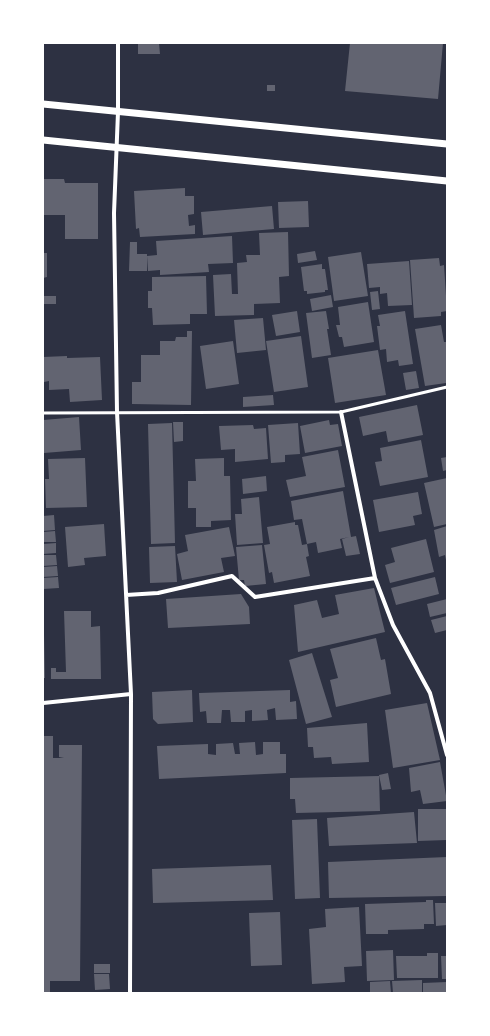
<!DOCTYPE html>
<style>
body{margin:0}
#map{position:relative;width:490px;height:1036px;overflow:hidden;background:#2d3142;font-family:"Roboto Condensed",sans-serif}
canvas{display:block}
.frame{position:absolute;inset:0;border:44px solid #fff;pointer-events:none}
</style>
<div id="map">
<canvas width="490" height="1036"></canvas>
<div class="frame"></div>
</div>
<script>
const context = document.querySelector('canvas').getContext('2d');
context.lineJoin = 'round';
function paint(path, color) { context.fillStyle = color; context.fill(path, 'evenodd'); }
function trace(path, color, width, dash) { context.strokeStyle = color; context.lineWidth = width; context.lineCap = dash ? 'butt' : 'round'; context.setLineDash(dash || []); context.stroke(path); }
paint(new Path2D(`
 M138,43H159L160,54H138Z
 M350,43H443L438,99L345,91Z
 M267,85H275V91H267Z
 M43,179H64L65,183H98V239H65V215H43Z
 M185,188V196H194V214L188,215L189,226L195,225V234L140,237L139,228L136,229L134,191Z
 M308,201L309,227L279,228L278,202Z
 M272,206L274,229L203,235L201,212Z
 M288,232L289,276L279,277L280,303L254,304V315L215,316L213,275L231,274L232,294H238L237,263L247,262L246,255H260L259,233Z
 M232,236L233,263L208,264L209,272L160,275V270L148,271L147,256L157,255L156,241Z
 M130,242H137V254H147V271H129Z
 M315,251L317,260L298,263L297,254Z
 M361,252L368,296L334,301L328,257Z
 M43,253H47V277L43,278Z
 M439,258L440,266L444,265L447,311L441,312V316L414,318L410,260Z
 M409,261L412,305L388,306L387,293L380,294V287L369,288L367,264Z
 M322,264V269H325L328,290H325V292L307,294V291H304L301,267Z
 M206,276L207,314H190V324L153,325L152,308H148V291H152V277Z
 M378,291L380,309L372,310L370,292Z
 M331,295L333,307L312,311L310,299Z
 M43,296H56V304H43Z
 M368,302L374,342L344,347L342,337H339L336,325H340L338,307Z
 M297,311L300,332L276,336L272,315Z
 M326,311L329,329H327L331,355L312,358L306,313Z
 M405,311L413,364L399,366L398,360L387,362L386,349L380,350L377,326H380L378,315Z
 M263,318L266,350L237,353L234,320Z
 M441,325L444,342H447L446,383L425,386L415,329Z
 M187,331H192L191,405L132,404V382H141V355H160V341H175L176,337H187Z
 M301,336L308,387L274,392L266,341Z
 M233,341L239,384L206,389L200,346Z
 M378,350L386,395L335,403L328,358Z
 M67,356V358L100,357L102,400L70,402L69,389L49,390V381L44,382L43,379V357Z
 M416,371L419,388L406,390L403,373Z
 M273,395L274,405L243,407V397Z
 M417,405L423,435L388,442L386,431L363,436L359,417Z
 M79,417L81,450L44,453L43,420Z
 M329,420L330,425L338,424L342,446L305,453L300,426Z
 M173,422H183V441L174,442Z
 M172,423L175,543L151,544L148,424Z
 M298,423L300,454L285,455V462L271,463L268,425Z
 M253,425L254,429L266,428L268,459L235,462V449L221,450L219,426Z
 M421,440L428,477L380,486L375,462L382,461L380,448Z
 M338,450L345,487L290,497L286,480L306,476L302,457Z
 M447,457V470L443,471L441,458Z
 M85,458L87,507L46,508L45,479H49L48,459Z
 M224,458V476H230L231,520L211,521V527H196V508H188V481H196L195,459Z
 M266,476L267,491L243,494L242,479Z
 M447,478V524L434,527L424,483Z
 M343,491L351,537L356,536L360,554L346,556L342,539L349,537L340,539L342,548L318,553L316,542L307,544L302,519L294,520L291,501Z
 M418,492L422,514L413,516L415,525L379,532L373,500Z
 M259,497L263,543L237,545L235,514H242L241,499Z
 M54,515L55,530L43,531V516Z
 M295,522V525H298L302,545L307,544L309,556L306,557L310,576L274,583L272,572L269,573L264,545L270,544L267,527Z
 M104,524L106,556L84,558L85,565L68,567L65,527Z
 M447,526V560H446L445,555L439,557L434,530Z
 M229,527L235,556L221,558L224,572L182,580L177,554L188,551L185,535Z
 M55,531L56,542H43V532Z
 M426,539L434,572L390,583L385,565L395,562L391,548Z
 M56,543V553L43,554V544Z
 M262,545L266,584L245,586L244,580H239L236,547Z
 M175,546L177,582L150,583L149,547Z
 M43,555H56L57,565L43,566Z
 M57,566L58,576L43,577V567Z
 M58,577L59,588L43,589V578Z
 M435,577L439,594L396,605L391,588Z
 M374,588L385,632L298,652L294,605L317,600L322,618L339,614L335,595Z
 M241,594L249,607L250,624L168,628L166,599Z
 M447,599V613L430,617L427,604Z
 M64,611H91V627L100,626L101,679H51V668H56V672H66Z
 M447,616V630L435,633L431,620Z
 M43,634H44L45,678H43Z
 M376,638L381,660L385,659L391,694L336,707L330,680L338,678L330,649Z
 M312,653L332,717L306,724L289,660Z
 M192,690L193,722L158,724L153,719L152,692Z
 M290,690V702L296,701L297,719L276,720L275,708L267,710L268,720L252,721V710L245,711V722H231L230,710H222L221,723H207L206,711L200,712L199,693Z
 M427,703L440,760L393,768L385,710Z
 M367,723L369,762L332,764L331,757L314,758L313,747H308L307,728Z
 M43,736H53V758H64L59,757V745H82L80,981H50V993H43Z
 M255,742L256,755L263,754V742H280V754H286V773L159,779L157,746L208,744V754L216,755V744L233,743L235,754H240L239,743Z
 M440,762L447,801L423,804L420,790L411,792L409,768Z
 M388,773L391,789L382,790L379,775Z
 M379,776L380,811L296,813L295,799H290V778Z
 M418,809H447V840L418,841Z
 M414,812L417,843L329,846L327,818Z
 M317,819L320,898L295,899L292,820Z
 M447,857V896L329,898L328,862Z
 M271,865L273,900L153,903L152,869Z
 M426,900H433L434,924H424V929L388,930V934H366L365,904L426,902Z
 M435,903H447V925L436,926Z
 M359,907L362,966L344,967L345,982L312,984L309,929L326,927L325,909Z
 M280,912L282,965L251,966L249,913Z
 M393,950L394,980L367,981L366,951Z
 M427,953H438V978H397L396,956H427Z
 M441,956H447V979H442Z
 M94,964H110V973H94Z
 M94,974H109L110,989L95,990Z
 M422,980V993H393L392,981Z
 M390,981L391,993H370V982Z
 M447,982V993H423V983Z`), '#626471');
trace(new Path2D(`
 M43,413L341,412L447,387`), '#fff', 3);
trace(new Path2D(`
 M118,43V112L114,213L117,412L131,694L130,993
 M341,412L375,578L393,625L430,693L447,755
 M126,595L158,593L232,576L255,597L375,578
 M43,703L131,694`), '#fff', 4);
trace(new Path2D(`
 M43,104L447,144
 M43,140L447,181`), '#fff', 7);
</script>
